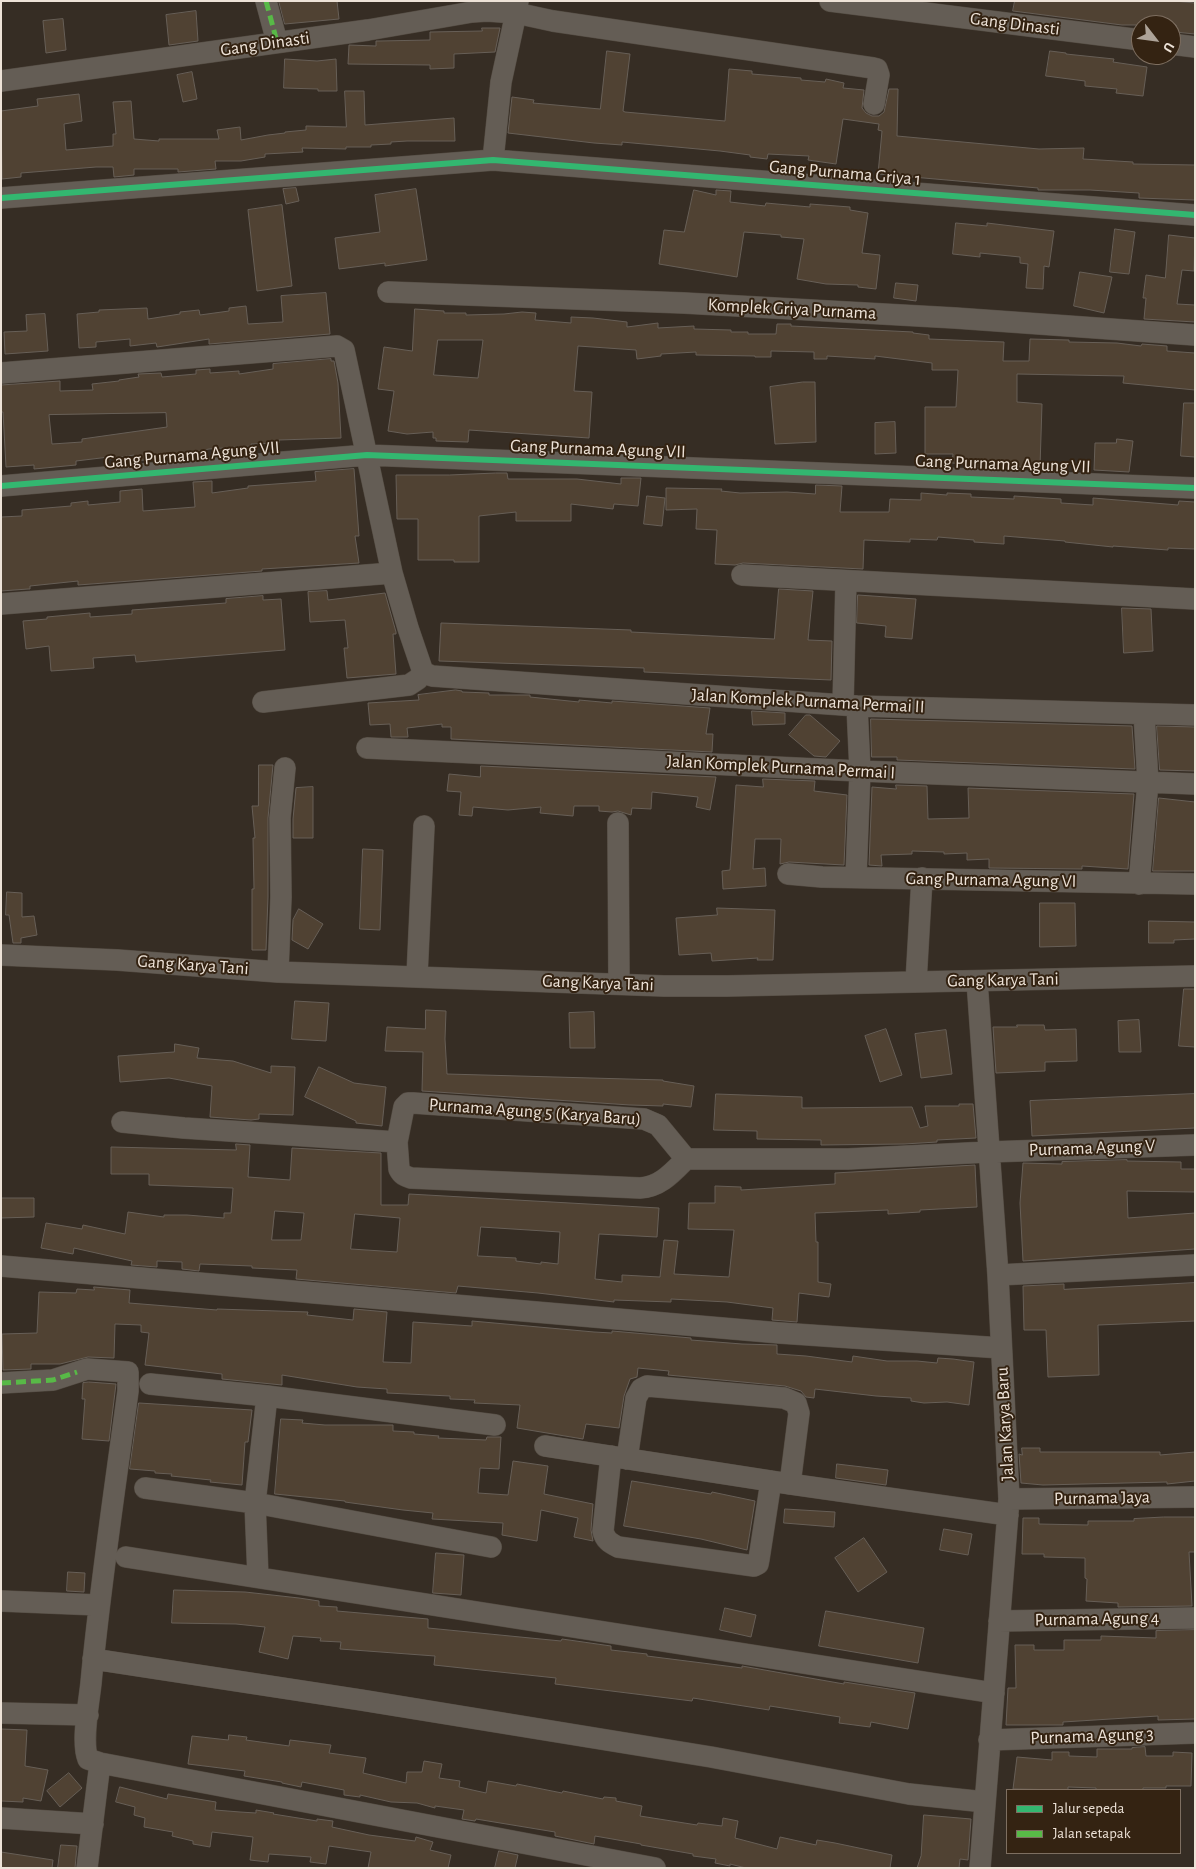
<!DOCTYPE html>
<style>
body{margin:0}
#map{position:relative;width:1196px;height:1869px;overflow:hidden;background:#362d24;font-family:"Alegreya Sans",sans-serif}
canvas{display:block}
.frame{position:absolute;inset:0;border:2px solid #ede2d7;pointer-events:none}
.legend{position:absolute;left:1006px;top:1789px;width:175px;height:65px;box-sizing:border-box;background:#342312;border:1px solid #7e6f61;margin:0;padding:6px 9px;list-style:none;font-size:15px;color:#ede2d7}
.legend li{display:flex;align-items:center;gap:10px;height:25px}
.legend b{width:25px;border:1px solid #7e6f61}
.north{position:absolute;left:1131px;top:15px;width:50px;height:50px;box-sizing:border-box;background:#342312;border:1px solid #7e6f61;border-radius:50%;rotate:120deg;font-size:14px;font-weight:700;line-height:20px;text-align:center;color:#ede2d7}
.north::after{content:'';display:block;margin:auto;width:18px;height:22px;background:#ada398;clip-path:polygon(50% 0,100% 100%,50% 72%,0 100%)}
</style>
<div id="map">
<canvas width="1196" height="1869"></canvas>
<div class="frame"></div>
<ul class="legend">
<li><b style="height:6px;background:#33b770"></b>Jalur sepeda</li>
<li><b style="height:6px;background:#58b947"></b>Jalan setapak</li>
</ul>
<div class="north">U</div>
</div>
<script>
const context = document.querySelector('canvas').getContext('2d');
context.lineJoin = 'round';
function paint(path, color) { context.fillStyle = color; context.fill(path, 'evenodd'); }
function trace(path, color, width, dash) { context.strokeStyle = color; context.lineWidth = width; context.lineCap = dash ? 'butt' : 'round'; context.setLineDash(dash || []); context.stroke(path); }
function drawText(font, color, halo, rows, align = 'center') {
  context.font = font + ' "Alegreya Sans",sans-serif'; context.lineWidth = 4; context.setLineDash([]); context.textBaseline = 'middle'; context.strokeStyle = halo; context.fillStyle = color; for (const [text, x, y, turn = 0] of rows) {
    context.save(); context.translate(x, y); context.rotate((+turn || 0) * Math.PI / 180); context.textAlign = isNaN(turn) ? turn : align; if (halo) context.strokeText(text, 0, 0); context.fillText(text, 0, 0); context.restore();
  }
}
const building = new Path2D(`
 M279,1H337L339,19L285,24Z
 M1015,1H1174L1195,3V34L1175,32L1176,25H1122L1013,11Z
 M196,11L198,41L169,45L166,15Z
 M63,19L66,50L46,53L43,21Z
 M482,28H500L495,52L454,54V68L430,69V65L348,64L349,45L376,46V41H379L430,40V32L482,31Z
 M607,51L630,54L623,111L625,112L725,121L729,69L752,71V74L801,78V80L825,82L826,79L844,83L843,88L864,90L862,108L866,113L872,116H879L884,112L889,89H898L897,136L1039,149L1084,148L1083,159L1133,162V164L1195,165V200L1139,198V193L1090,190H1038V188L878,174L882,131L878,130L879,124L843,119L836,164L808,160L809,156L768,154L767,159L750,157V155L720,151L622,142V145L594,143L508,133L512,97L534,100L533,103L600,109Z
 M1050,51L1066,53V54L1114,59L1113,62L1147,67L1143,96L1116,93L1117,89L1085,86V81L1046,76Z
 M285,59L317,61L336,59L337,91H318V89L284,88Z
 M192,72L197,99L183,102L177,75Z
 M345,91H364L365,125L454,118L455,141H407L391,142V144L371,145V147H346V149L302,148L303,152L265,154V157L241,161H215L216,169L178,172V169H134V175L114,177L113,167H96L21,173V177L2,179L1,111L38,106L37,99L79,94L82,121L64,124L66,150L113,146V134H116L113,102L131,101L134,139L159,141V139H219L217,130L240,127L241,140L268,135L285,133V132L306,130V126L346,127Z
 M296,188L299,201L286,204L283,189Z
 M416,189L427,260L385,266V263L339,269L335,238L380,232L375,195Z
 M694,190L716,195V190L731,191L730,202L765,206L766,203L810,207V204L850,207V210L868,213L862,253L880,255L876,289L858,287V285L826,284L797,279L804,239L781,237V235L744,232L737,277L659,264L664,230L684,232Z
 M282,205L292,286L257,291L248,210Z
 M956,223L987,226V223L1054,231L1049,267L1044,266L1043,289L1026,288L1028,264L1020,263V257L980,253V257L953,254Z
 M1115,229L1135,232L1129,274L1110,272Z
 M1169,235L1195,238L1194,271L1182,270L1177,304L1195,305V322L1144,319L1146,298H1143L1146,275L1165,278Z
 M1080,272L1112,277L1104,313L1074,306Z
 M896,283L918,285L916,301L894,298Z
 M326,293L330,334L209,344V339L157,347L156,343L130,346V339L96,342V347L79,348L77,314L99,312V310L147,308L148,319L180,314V312L199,310L200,315L229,311V308L246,306L248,324L283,322L281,296Z
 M415,309L444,311V313H466V315L504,314L522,312L536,313L535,320L571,323V317L593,318L627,322V327L658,323V328L694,326V329L731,330V332H748V334H776L777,324H791V326L913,332V333L929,335V339L1004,342L1003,361H1029L1030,339L1069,340V342L1117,343L1141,346L1142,344L1167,346V351L1195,353V390L1123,383L1124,376L1017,374V402L1042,404L1040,467H975V465L952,463L953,454H925V407H956L958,370H932V363L875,356V359L827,356V359H814V352L771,351V357H755V356L696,355V352L661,354V356L637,359L636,350L578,346L574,391L592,392L589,438L469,430L468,442L436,441V438H433V432L407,434L388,431L394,391L378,389L384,347L412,351ZM438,340H483L478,378L434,375Z
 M45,314L48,351L5,354L4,332L27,331L26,315Z
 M331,359V361H334L338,383L341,438L279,440V443L251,444L252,446L209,449L181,455V456L135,461L134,455L109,459V457L76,461V465L34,469V465L6,467L3,412H1V385L60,381V391L93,390L92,384L119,381V380L139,377L138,374L161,373L162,377L196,374V370L210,369V373L239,371V374L273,369V364ZM166,413L167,427L82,439V442L52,444L49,415Z
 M803,382H815L816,442L775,444L770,387Z
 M1184,403H1195V457L1181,456Z
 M895,422L896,453L875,454V423Z
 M1117,439L1133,441L1129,472L1094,470L1095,443H1116Z
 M354,469L359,536H355L359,563L262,569V571L78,585V581L30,586V589H28L1,591V517L22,516V510L71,506V503L88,501V505L120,502V491L142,489L143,511L195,507L193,482L212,481V493L248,488V486L316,481L315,472Z
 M496,473H507L508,479H577L621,484V478H641L638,506L614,504L613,509L571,504V521H516V512L479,516V562H454V560H418V519H397L396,475H449Z
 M816,485L842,486L840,512H889L890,499L921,500V493L947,495V493L971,494V497L1014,499V496L1061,499V503L1093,505V498L1178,505L1179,501L1195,502V549L1168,548V550L1113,546V547L1065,542V541L1004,536V544L974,542V540L938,537L937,540L910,539V542L864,540L863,569L743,563L735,565L715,564L717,530L696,529L697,509L666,510V488L722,489L721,491L740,493L787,492L815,494Z
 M647,496L665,498L662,526L644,524Z
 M779,589L813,591L808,640L832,641L831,680L644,672V668L439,661L441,623L631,630V632L774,639Z
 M327,591L328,600L385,593L396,632V634H393L396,674L347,678L344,648H348L345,620L310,622L308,592Z
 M858,595L916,599L912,639L885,637L886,626L857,623Z
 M263,596V600L281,599L285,650L136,662L135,655L93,658L94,668L51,671L49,646L26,649L23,621L47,619V617L90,613V617L132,614V610L226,603V599Z
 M1122,608L1151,609L1153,651L1124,653Z
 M456,690L462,691V692L489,693V695H530V697L579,702V700L612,703V701L710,708L706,734H713L712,752L451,739V727H442V724L407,728L408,737H391L390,724L370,725L368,703L419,700L418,695Z
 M752,711L785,713V724L753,725Z
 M806,715H810L840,741L826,757L814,756L789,735Z
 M871,719L1132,726L1135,769L897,760V757H872Z
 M1157,726L1195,727V771L1160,770Z
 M259,765H273L268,818V897L266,950H252V889H254L253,838H255L252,806H258Z
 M481,766L716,777L710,810L696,807L698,797L652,792L651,809L632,808L631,815L618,811L612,812L599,811V806H574L573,816L540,813L541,807L508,810L473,807L472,816L459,815L461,792L447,791L449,774L480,777Z
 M763,779L815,781L814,791L847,795L844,865L789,862L780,864L781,839H755L753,869L765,868L766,886L723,889L722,871L730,870L736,785L763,787Z
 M896,785L927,786L928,819L969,818L968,788L1134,794L1128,869L1082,866V869L989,868V859L967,860V853L944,854V852L912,851V854L881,855L882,866L869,865L872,787L896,789Z
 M313,787V838H293V819L296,788Z
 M1159,798L1195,802V871H1153Z
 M363,849L383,850L380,930L360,929Z
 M7,892L22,893V917L34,916L37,935L21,938V943H13L9,915H6Z
 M1040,903H1075L1076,946L1040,947Z
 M717,908L775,910L773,960H757L758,958L712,961L711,953L679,955L676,918L717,915Z
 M299,909L323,924L308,949L292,940L293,920Z
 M1149,921L1195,922V939L1174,940V943H1149Z
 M1184,989H1195V1047L1179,1046Z
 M295,1001L329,1003L326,1041L292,1039Z
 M426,1010L446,1011L445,1039L447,1074L663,1080V1081L694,1086L691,1107L663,1104V1106L630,1105L422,1091L423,1052L385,1051L387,1027L425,1029Z
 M594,1012L595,1048H570L569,1013Z
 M1139,1020L1141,1052H1119L1118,1021Z
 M1017,1025H1044L1045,1030L1076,1029L1077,1061L1045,1062V1071L996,1073L993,1027H1017Z
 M886,1029L902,1075L880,1082L865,1036Z
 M946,1030L952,1074L921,1078L915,1034Z
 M175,1044L199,1048L197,1058L233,1061L271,1073V1066L295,1067L293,1115L259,1114V1119L251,1120L210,1117L212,1086L169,1078L120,1082L118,1056L174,1052Z
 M319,1067L354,1083L386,1087L382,1126L356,1123V1121L305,1097Z
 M716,1094L802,1097V1108L912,1107L920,1128L928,1126L925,1106H959V1104H973L976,1138L937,1140V1142L904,1144L821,1145V1140L757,1139V1131L714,1130Z
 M1195,1094V1128L1032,1136L1030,1101Z
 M236,1144L250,1145L248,1177L290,1180L292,1148L381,1153V1205H408L409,1194L659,1208L657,1237L599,1234L595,1279L622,1282V1275L660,1277L664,1240L678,1241L674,1274L729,1277L734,1230L688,1229L689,1203H715V1186L741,1187V1190L835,1184V1173L975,1165L977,1207L920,1210V1212L888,1214V1210L815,1213L816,1242H818V1282L831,1284L829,1297L799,1293L797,1322L772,1320L773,1308L727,1302L671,1299V1302L614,1300V1302L538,1293L458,1286L456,1293L296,1279L297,1270L252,1268V1266L200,1264L199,1271L182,1269V1262L157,1261V1267L131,1265L132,1261L74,1248L73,1254L41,1248L46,1223L82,1229L83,1225L125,1234L128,1212L164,1217V1215H187L224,1218V1213H231L233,1188L149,1185V1174H111V1147L236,1150ZM275,1211L304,1213L301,1240H272ZM355,1214L400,1218L397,1252L351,1249ZM481,1227L560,1232L558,1264L541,1262V1264L516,1261V1258L478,1256Z
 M1127,1160V1161L1181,1162V1169H1195V1192L1127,1191L1128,1218L1195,1213V1249L1023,1261L1020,1203L1023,1163L1062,1164V1162Z
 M1,1198H34V1217L1,1218Z
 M1195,1283V1321L1098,1325L1099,1375L1048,1377L1046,1330H1024L1023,1286L1064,1284V1289Z
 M94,1287L130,1290L129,1303L217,1310V1309L308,1312L307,1315L353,1320L354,1309L387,1312L383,1362L411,1363L413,1322L472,1326V1321L594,1332L612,1333V1331L691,1338V1340L742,1344L777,1345V1354L806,1356L852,1362L853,1356L887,1361H917L937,1363L938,1358L953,1359L974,1362L969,1405L947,1402L924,1403L911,1401V1398L876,1396L815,1389L814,1398L806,1397L801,1391L785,1386L668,1375L669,1371L638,1368L637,1377L630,1379L624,1396L619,1428L586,1424L583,1439L517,1428L520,1405L474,1403L475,1400L450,1399V1396L387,1393V1389L357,1387L282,1375V1385L222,1379V1374L145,1365L149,1333L141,1332V1325L115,1324L114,1358L88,1357L60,1364H31V1369L3,1370L2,1334L37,1333L39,1292L76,1293L77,1289L94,1290Z
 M89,1382L116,1384L109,1441L82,1439L85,1399H82L83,1383Z
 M139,1403L252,1410L248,1442H245L242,1485L210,1482L211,1480L171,1476L172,1474L155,1473V1471L130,1469Z
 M281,1419L303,1420L302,1423L325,1425H393V1431L414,1432V1434L439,1436L438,1438L486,1440L487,1437H501L499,1469L480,1468L478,1493L508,1495L513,1461L548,1466L544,1494L593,1504L591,1530L593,1541L574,1537L578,1518L541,1510L537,1541L502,1535L503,1523L432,1519L433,1513L403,1510L345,1502V1501L275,1494Z
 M1022,1448H1040V1452H1160V1455L1195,1452V1481L1167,1484V1482L1043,1485L1021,1483L1019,1454L1022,1455Z
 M837,1464L888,1470L886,1485L836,1478Z
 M632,1481L711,1494L712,1492L755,1501L747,1550L701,1539L624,1526Z
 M785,1509L835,1512L834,1527L784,1523Z
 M1164,1517H1195V1552H1189L1192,1606L1118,1607V1603L1086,1601L1087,1579L1085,1578V1558L1044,1557V1554H1022L1023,1518H1039V1524L1088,1525V1521H1134V1519Z
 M944,1529L972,1534L968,1555L940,1550Z
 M864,1538L887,1572L858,1592L835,1558Z
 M436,1553L464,1555L461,1595L433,1593Z
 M68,1572L85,1573L84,1592L67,1591Z
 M174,1590L245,1592L299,1598L319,1601V1606L337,1607V1611L428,1619V1628L561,1641L562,1639L611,1646V1650L647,1654V1656L742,1668V1666L844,1684V1682L915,1693L908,1729L871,1722L870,1727L839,1723L840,1717L770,1706L769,1710L693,1698L692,1701L555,1684L556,1678L434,1665L435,1656L340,1649L341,1642L320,1641L321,1638L293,1636L288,1659L259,1652L265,1627L236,1624L172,1623Z
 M725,1608L756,1615L751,1637L720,1630Z
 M826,1611L924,1628L918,1663L819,1646Z
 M1195,1630V1719L1158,1720V1716L1063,1722V1725H1006L1008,1688H1016L1015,1645H1034V1650H1064V1640H1101V1636L1156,1638V1631Z
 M1,1729L27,1730L25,1766L48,1770L41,1801L23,1798V1802L1,1801Z
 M229,1735L247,1737L246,1740L289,1746L290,1740L331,1745L329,1753L366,1758L363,1773L406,1783L407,1772H422L424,1761L442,1764L439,1778L460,1781L459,1787L486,1793L488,1781L516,1786L517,1784L562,1793L563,1791L603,1799L604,1797L616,1798V1801L642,1806L640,1816L697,1825L698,1823L722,1826L723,1818L738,1821L735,1838L777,1849L780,1837L816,1845L817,1840L835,1843L892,1855L890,1868H746L730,1864V1866L715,1863L716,1859L693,1856V1854L641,1845V1844L595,1836L594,1844L555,1836V1832L476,1819L475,1821L462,1819L464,1810L435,1806V1808L417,1803L391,1802L360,1795V1797L344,1795V1790L302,1782L301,1787L282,1783V1782L244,1776L245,1771L188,1764L192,1736L228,1740Z
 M1145,1747L1146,1756H1173V1752L1192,1753L1191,1786H1166V1788H1143V1790H1096V1788L1068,1787V1790L1013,1789L1017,1757L1052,1760V1752H1069V1756L1097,1757V1749H1132V1748Z
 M69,1773L82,1788L60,1807L47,1791Z
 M120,1787L167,1799L168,1794L216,1802L215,1810L240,1812L256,1813V1810L274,1813L273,1814L317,1821V1819L333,1821L332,1827L369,1835L415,1841L416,1837L433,1842L430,1850L451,1855L448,1868H368L371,1852L329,1846L326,1864L310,1862L311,1857L269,1854L268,1862L250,1860L253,1837L212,1832L210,1847L193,1844V1841L172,1836L173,1832L144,1827L145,1818L134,1815L135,1807L116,1802Z
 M924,1815L971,1819L968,1860L960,1859L959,1868H917L921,1856Z
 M61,1845L77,1846L75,1868H58Z
 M499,1851L518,1855L515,1868H495Z
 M1,1852L53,1860L52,1868H1Z`);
paint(building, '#504233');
trace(building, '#675f57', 1);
const minor = new Path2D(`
 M266,1L277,42
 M830,1L1141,40
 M1171,44L1195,47
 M1,81L368,30L472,12L487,11L516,13L518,1
 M493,160L501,82L516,13L553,21L873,68L877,69L879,75L874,104
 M1,198L493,160L1195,215
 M388,292L684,303L955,318L1195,335
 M1,373L337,346L344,350L392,573L408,628L423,672
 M1,486L367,455L1195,488
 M742,575L1195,599
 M1,604L392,573
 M423,672L432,676L857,706L1195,715
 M263,702L409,685L418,679L423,672
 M843,705L846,581
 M367,748L860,771L1195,784
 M618,823L619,984
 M788,874L822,877L1195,884
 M856,877L860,771L857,706
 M1139,884L1148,782L1144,714
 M1,955L117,960L278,972L664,986H727L1195,976
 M278,972L281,897L280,818L285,768
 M417,976L424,826
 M977,981L998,1275L1009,1499L980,1868
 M916,982L922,878
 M122,1122L184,1128L397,1142L399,1169C402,1175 405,1176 411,1178L640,1188C660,1187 672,1173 686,1159H848L988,1152L1195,1145
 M397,1142L404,1107L408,1103H413L644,1119L658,1125L686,1159
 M1,1266L780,1333L1001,1348
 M998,1275L1195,1265
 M1,1383L53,1380L87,1369L128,1372V1391C115,1489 100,1586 91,1683C89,1703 81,1742 88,1759L100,1763L87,1868
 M150,1384L267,1396L495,1425
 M545,1446L790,1484L1008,1515
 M611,1456L603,1531C605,1540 610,1543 618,1547L754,1566L758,1564L759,1559L771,1481
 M627,1459L636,1398L641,1389L647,1386L784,1398L796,1403L799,1413L790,1484
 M145,1488L255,1503L491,1547
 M1009,1499L1195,1497
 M126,1557L994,1693
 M258,1577L255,1503L267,1396
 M1,1601L98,1605
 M999,1621L1195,1618
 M93,1659L361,1700L711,1757L909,1794L985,1802
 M1,1713L88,1715
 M989,1740L1195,1733
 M100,1763L655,1868
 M1,1818L93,1824`);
trace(minor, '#534b42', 22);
trace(minor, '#645d55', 21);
trace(new Path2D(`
 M266,1L277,42
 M1,1383L53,1380L77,1372`), '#58b947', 5, [10, 5]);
trace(new Path2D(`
 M1,198L493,160L1195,215
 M1,486L367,455L1195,488`), '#33b770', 6);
drawText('18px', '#ede2d7', '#342312', [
 ["Gang Dinasti",1015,24,7],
 ["Gang Dinasti",265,44,-8],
 ["Gang Purnama Griya 1",845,173,5],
 ["Komplek Griya Purnama",792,309,3],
 ["Gang Purnama Agung VII",598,449,2],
 ["Gang Purnama Agung VII",192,455,-5],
 ["Gang Purnama Agung VII",1003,464,2],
 ["Jalan Komplek Purnama Permai II",808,701,3],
 ["Jalan Komplek Purnama Permai I",781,767,3],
 ["Gang Purnama Agung VI",991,880,1],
 ["Gang Karya Tani",193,965,4],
 ["Gang Karya Tani",1003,980,-1],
 ["Gang Karya Tani",598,983,2],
 ["Purnama Agung 5 (Karya Baru)",535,1112,4],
 ["Purnama Agung V",1092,1148,-2],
 ["Jalan Karya Baru",1005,1424,-93],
 ["Purnama Jaya",1102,1498,-1],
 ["Purnama Agung 4",1097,1619,-1],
 ["Purnama Agung 3",1092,1736,-2]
]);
</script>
